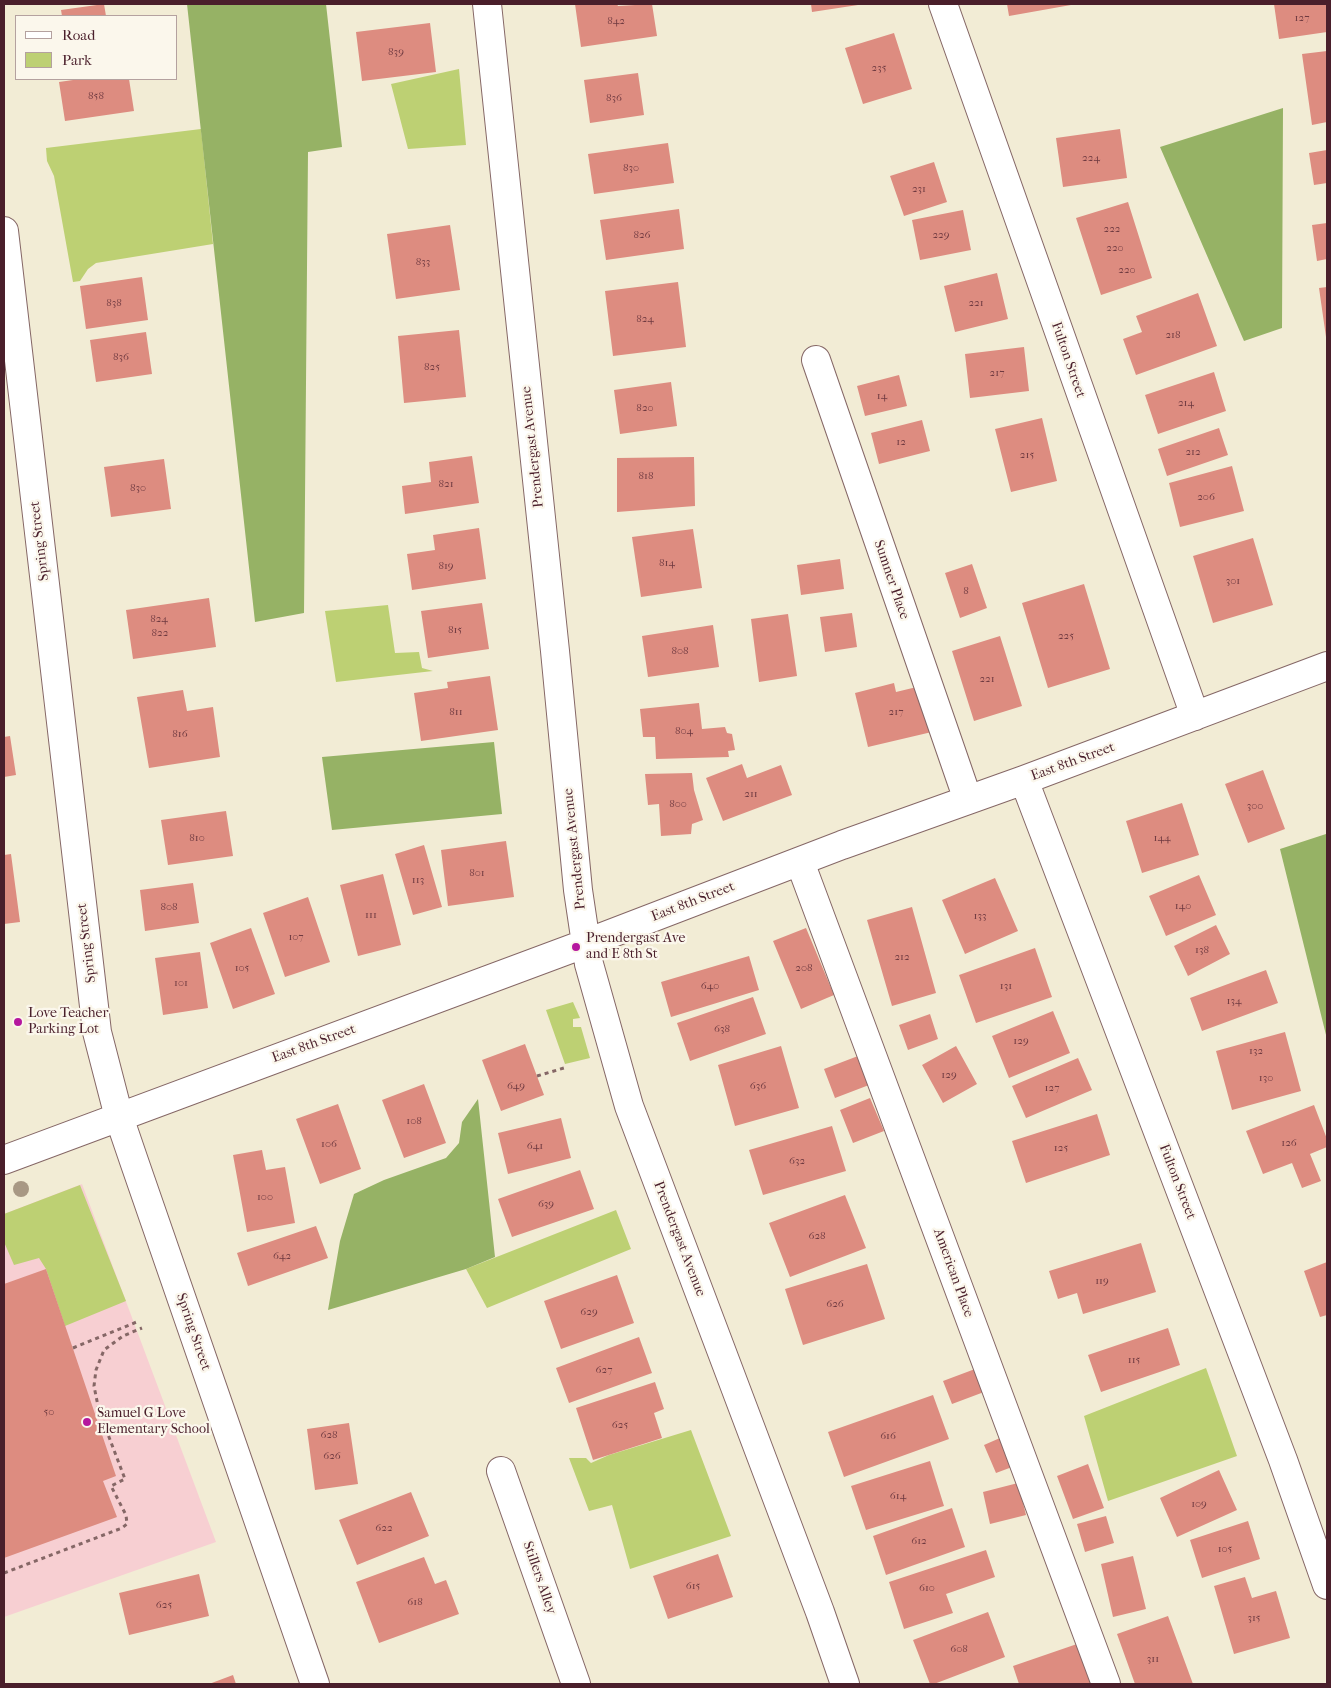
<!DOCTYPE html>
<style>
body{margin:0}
#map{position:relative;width:1331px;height:1688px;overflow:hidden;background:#f2ecd5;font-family:"IM FELL French Canon",serif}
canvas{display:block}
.frame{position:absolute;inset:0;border:5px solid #4a1f2b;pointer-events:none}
.legend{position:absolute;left:15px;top:15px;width:162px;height:65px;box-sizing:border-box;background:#fbf7ec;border:1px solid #b4a19f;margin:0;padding:6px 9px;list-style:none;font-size:15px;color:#4a1f2b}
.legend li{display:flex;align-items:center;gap:10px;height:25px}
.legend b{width:25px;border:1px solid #b4a19f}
</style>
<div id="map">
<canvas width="1331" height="1688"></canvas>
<div class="frame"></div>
<ul class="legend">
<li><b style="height:6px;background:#fff"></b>Road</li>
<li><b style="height:14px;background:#bdd073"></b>Park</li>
</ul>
</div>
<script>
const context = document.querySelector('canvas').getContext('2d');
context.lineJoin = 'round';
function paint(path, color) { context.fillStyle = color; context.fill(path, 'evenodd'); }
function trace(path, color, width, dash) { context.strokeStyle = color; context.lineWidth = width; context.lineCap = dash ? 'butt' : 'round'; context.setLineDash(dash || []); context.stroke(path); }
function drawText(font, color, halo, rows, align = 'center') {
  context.font = font + ' "IM FELL French Canon",serif'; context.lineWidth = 4.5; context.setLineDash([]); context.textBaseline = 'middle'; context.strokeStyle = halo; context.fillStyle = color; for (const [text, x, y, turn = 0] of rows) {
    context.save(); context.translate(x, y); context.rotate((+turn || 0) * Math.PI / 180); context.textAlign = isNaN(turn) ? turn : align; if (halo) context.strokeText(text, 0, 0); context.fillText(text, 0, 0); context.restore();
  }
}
paint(new Path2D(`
 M82,1184L216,1542L4,1617V1214Z`), '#f7cfd2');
paint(new Path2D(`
 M459,69L466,145L408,149L391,84Z
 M201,129L213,244L96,263L88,269L80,281L73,282L54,176L47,161L46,148Z
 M388,605L395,653L419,652L422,668L433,671L336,682L325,611Z
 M573,1002L580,1018L573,1019V1027H581L590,1058L565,1064L546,1010Z
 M80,1185L126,1301L65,1326L46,1269L39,1258L14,1265L4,1242V1214Z
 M616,1210L631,1249L487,1308L466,1269Z
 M1206,1368L1237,1456L1108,1501L1084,1416Z
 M691,1430L731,1536L630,1569L612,1505L589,1511L569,1458H586L591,1463L609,1455Z`), '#bdd073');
paint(new Path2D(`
 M187,4H326L342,147L308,152L304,613L255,622Z
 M1283,108L1282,328L1244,341L1160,147Z
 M494,742L502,814L332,830L322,757Z
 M1326,834H1327V1039L1280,849Z
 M478,1099L495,1257L466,1269L328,1310L340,1241L354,1194L384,1180L446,1158L459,1143L462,1122Z`), '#96b265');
paint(new Path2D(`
 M104,4L106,16H62L61,10Z
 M575,4H617L618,6L652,4L657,36L581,47Z
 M811,4H858V5L812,12Z
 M1007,4H1071V5L1009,16Z
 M1274,4H1327V32L1279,39Z
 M430,23L436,72L362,81L356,32Z
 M894,33L912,89L863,104L845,48Z
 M1327,51V122L1312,125L1302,54Z
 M638,73L644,115L590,123L584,80Z
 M80,79H129L134,111L65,121L59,82Z
 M1120,129L1127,178L1063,187L1056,138Z
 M668,143L674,183L594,194L588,154Z
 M1327,150V183L1314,185L1309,153Z
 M934,162L947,202L904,216L890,176Z
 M1128,202L1152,278L1101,295L1076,218Z
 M679,209L684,249L606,260L600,220Z
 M963,210L971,250L920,260L912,220Z
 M1327,223V259L1317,261L1312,225Z
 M450,225L460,290L396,299L387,234Z
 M997,273L1008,319L955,332L944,286Z
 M142,277L148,320L86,329L80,286Z
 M678,282L686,347L613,356L605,291Z
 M1327,287V337H1326L1319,288Z
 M1198,293L1217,346L1136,375L1123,339L1142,332L1136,316Z
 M459,330L466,397L404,403L398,336Z
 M146,332L152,374L96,382L90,340Z
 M1024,347L1029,391L970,398L965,354Z
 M1214,372L1226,411L1158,434L1145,395Z
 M899,375L907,406L865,416L857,386Z
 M671,382L677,426L620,434L614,390Z
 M1042,418L1057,481L1011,492L995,429Z
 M922,420L930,451L879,464L871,433Z
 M1219,428L1228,455L1167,476L1158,449Z
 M472,456L479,503L405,514L402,486L431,482L429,462Z
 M694,457L695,506L617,512V458Z
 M164,459L171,509L111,517L104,467Z
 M1232,466L1244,511L1180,527L1169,483Z
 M479,528L486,579L412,590L407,554L435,550L433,535Z
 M693,529L702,588L641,597L632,537Z
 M1253,538L1273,605L1213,623L1193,556Z
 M840,559L844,589L801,595L797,565Z
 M972,564L987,608L960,618L945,573Z
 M1084,584L1110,669L1048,688L1022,603Z
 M209,598L216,647L133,659L126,610Z
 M482,603L489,649L428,658L421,611Z
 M852,613L857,647L825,652L820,617Z
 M788,614L797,676L759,682L751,619Z
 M713,625L719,667L648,677L642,636Z
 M1000,636L1022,706L974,721L952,651Z
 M490,676L498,730L421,741L414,693L448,688L447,682Z
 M894,683L896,692L925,685L936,731L868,747L855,693Z
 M183,690L187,711L213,707L220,757L149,768L137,697Z
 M699,703L702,729L725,727L727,733L732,734L735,750L728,751L729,757L656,759L655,737H643L640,709Z
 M10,736L16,775L4,777V737Z
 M742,764L747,778L781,765L792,795L723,821L706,778Z
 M1263,770L1285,829L1248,843L1225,784Z
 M692,773L694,790L703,820L692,824L691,834L661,836L659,804L648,805L645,774Z
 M1182,803L1199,855L1142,873L1126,821Z
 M226,811L233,856L168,865L161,820Z
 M506,841L514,897L448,906L441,850Z
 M424,845L442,907L413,915L395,854Z
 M11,854L20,922L4,924V855Z
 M383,874L401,945L358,956L340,885Z
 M1199,875L1216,915L1166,936L1149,896Z
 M995,878L1018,931L965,954L942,900Z
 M193,883L199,923L145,931L140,890Z
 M308,897L330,962L285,977L263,913Z
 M912,907L936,993L892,1006L867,920Z
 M1216,925L1230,954L1188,976L1174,946Z
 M251,928L275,994L233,1009L210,943Z
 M806,928L834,995L801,1009L773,941Z
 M1035,948L1052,997L976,1023L959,975Z
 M200,952L208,1008L163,1015L155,958Z
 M749,956L759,990L671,1017L661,982Z
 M1266,970L1278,1003L1202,1031L1190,998Z
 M753,997L766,1034L690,1061L677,1023Z
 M1053,1011L1070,1053L1009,1078L992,1036Z
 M930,1014L938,1039L908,1050L899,1025Z
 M1285,1032L1301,1091L1232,1110L1216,1051Z
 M525,1044L544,1095L501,1111L482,1060Z
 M781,1046L799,1108L735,1126L718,1065Z
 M956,1046L977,1084L943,1103L922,1065Z
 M858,1056L869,1085L835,1098L824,1069Z
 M1078,1058L1092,1090L1026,1118L1012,1086Z
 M424,1084L446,1143L404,1158L382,1100Z
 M870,1098L884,1131L853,1143L840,1110Z
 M338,1104L361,1169L320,1184L296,1119Z
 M1314,1105L1327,1139V1147L1310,1154L1321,1181L1302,1188L1292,1163L1263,1174L1246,1131Z
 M1097,1114L1110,1155L1026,1183L1012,1141Z
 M561,1118L571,1158L508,1174L498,1133Z
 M832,1126L846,1171L763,1195L749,1150Z
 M262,1150L266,1170L285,1167L295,1223L247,1232L233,1155Z
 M580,1170L594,1209L512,1237L498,1199Z
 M845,1195L866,1248L790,1277L769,1223Z
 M316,1226L328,1258L248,1286L237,1253Z
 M1141,1243L1156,1292L1083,1314L1077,1293L1058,1299L1049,1271Z
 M1327,1262V1315L1320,1317L1304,1271Z
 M867,1264L885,1319L803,1345L785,1289Z
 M46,1269L116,1476L103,1481L117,1517L4,1558V1284Z
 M617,1275L634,1323L561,1349L544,1301Z
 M1168,1328L1180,1365L1101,1392L1088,1355Z
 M639,1337L652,1373L569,1403L556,1368Z
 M975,1369L984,1392L952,1404L943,1381Z
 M655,1382L664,1409L654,1413L662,1438L593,1460L576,1408Z
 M933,1395L949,1439L844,1477L828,1432Z
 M349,1423L358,1484L315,1490L307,1429Z
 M1000,1438L1012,1467L996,1473L984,1445Z
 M930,1461L944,1506L866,1530L851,1486Z
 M1088,1464L1104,1508L1073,1519L1057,1476Z
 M1219,1470L1237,1510L1177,1537L1160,1498Z
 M1018,1483L1026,1515L990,1524L983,1492Z
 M411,1492L429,1536L357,1565L339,1520Z
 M952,1508L965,1547L886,1575L873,1536Z
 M1106,1516L1114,1543L1085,1552L1077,1524Z
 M1248,1521L1260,1559L1202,1578L1190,1540Z
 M986,1550L995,1577L946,1594L953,1613L904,1629L889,1582Z
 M718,1554L733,1597L668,1619L653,1576Z
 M1133,1556L1146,1609L1113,1617L1101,1564Z
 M424,1557L435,1584L446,1580L459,1614L379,1643L356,1582Z
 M199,1574L209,1616L129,1635L119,1593Z
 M1245,1577L1252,1598L1276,1591L1290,1638L1234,1654L1214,1586Z
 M988,1612L1005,1657L934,1684H930L913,1640Z
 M1168,1616L1193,1684H1135L1117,1634Z
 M1077,1644L1092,1684H1019L1013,1666Z
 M233,1675L236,1684H209Z`), '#dd8c80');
const minor = new Path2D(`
 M487,4L555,651L578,890L589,964L629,1106L820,1612L845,1684
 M943,4L1195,716
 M4,231L97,1032L119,1117L134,1161L315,1684
 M816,360L968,800
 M1024,780L1283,1460L1327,1585
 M800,862L1106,1684
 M4,1160L576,947L842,845L1024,780L1327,666
 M501,1471L576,1684`);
trace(minor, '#856766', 30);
trace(new Path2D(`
 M537,1076L564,1068
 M73,1348L139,1321
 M4,1573L122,1528L127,1524L126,1515L111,1486L125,1479L99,1411L94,1386L96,1370L104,1350L123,1336L142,1328`), '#856766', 3, [4, 4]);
trace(minor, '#fff', 28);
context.fillStyle = '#a89884';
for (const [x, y] of [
 [21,1189]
]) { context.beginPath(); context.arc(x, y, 8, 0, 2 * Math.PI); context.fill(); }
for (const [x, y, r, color] of [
 [576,947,5,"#b5179e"],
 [18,1022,5,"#b5179e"],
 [87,1422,5,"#b5179e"]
]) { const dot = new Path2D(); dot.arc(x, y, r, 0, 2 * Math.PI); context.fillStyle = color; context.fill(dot); trace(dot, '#fbf7ec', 2); }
drawText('11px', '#6f3a40', null, [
 ["127",1302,18],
 ["842",616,21],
 ["839",396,52],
 ["235",879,68],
 ["858",96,96],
 ["836",614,98],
 ["224",1091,158],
 ["830",631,168],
 ["231",919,189],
 ["222",1112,229],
 ["826",642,235],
 ["229",941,235],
 ["220",1115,248],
 ["833",423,262],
 ["220",1127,270],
 ["838",114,303],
 ["221",976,303],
 ["824",645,319],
 ["218",1173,335],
 ["836",121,357],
 ["825",432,367],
 ["217",997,373],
 ["14",882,396],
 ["214",1186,403],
 ["820",645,408],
 ["12",901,442],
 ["212",1193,452],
 ["215",1027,455],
 ["818",646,476],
 ["821",446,484],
 ["830",138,488],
 ["206",1206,497],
 ["814",667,563],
 ["819",446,566],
 ["301",1233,581],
 ["8",966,591],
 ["824",159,619],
 ["815",455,630],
 ["822",160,633],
 ["225",1066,636],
 ["808",680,651],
 ["221",987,679],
 ["811",456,712],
 ["217",896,712],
 ["804",684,731],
 ["816",180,734],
 ["211",751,794],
 ["800",678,804],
 ["300",1255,806],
 ["810",197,838],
 ["144",1162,838],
 ["801",477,873],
 ["113",418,880],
 ["140",1183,906],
 ["808",169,907],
 ["111",371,915],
 ["133",980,916],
 ["107",296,937],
 ["138",1202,950],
 ["212",902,957],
 ["105",242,968],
 ["208",804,968],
 ["101",181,983],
 ["640",710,986],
 ["131",1006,986],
 ["134",1234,1001],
 ["638",722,1029],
 ["129",1021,1041],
 ["132",1256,1051],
 ["129",949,1075],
 ["130",1266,1078],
 ["649",516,1086],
 ["636",758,1086],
 ["127",1052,1088],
 ["108",414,1121],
 ["126",1289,1143],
 ["106",329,1144],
 ["641",535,1146],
 ["125",1061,1148],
 ["632",797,1161],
 ["100",265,1197],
 ["639",546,1204],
 ["628",817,1236],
 ["642",282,1256],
 ["119",1102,1281],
 ["626",835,1304],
 ["629",589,1312],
 ["115",1134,1360],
 ["627",604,1370],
 ["50",49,1412],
 ["625",620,1425],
 ["628",329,1435],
 ["616",888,1436],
 ["626",332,1456],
 ["614",898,1496],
 ["109",1199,1504],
 ["622",384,1528],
 ["612",919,1541],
 ["105",1225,1549],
 ["615",693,1586],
 ["610",927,1588],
 ["618",415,1602],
 ["625",164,1605],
 ["315",1254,1618],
 ["608",959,1649],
 ["311",1153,1659]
]);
drawText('14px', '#4a1f2b', '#fbf7ec', [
 ["Fulton Street",1068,360,71],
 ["Prendergast Avenue",533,447,-96],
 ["Spring Street",40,541,-97],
 ["Sumner Place",891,580,71],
 ["East 8th Street",1073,762,-20],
 ["Prendergast Avenue",575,849,-96],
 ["East 8th Street",693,902,-21],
 ["Spring Street",87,943,-97],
 ["East 8th Street",314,1044,-20],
 ["Fulton Street",1177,1182,69],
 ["Prendergast Avenue",679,1239,69],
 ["American Place",953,1273,70],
 ["Spring Street",193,1332,71],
 ["Stillers Alley",539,1578,71]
]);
drawText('14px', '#4a1f2b', '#fbf7ec', [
 ["Prendergast Ave",586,939],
 ["and E 8th St",586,955],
 ["Love Teacher",28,1014],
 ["Parking Lot",28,1030],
 ["Samuel G Love",97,1414],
 ["Elementary School",97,1430]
], 'left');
</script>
